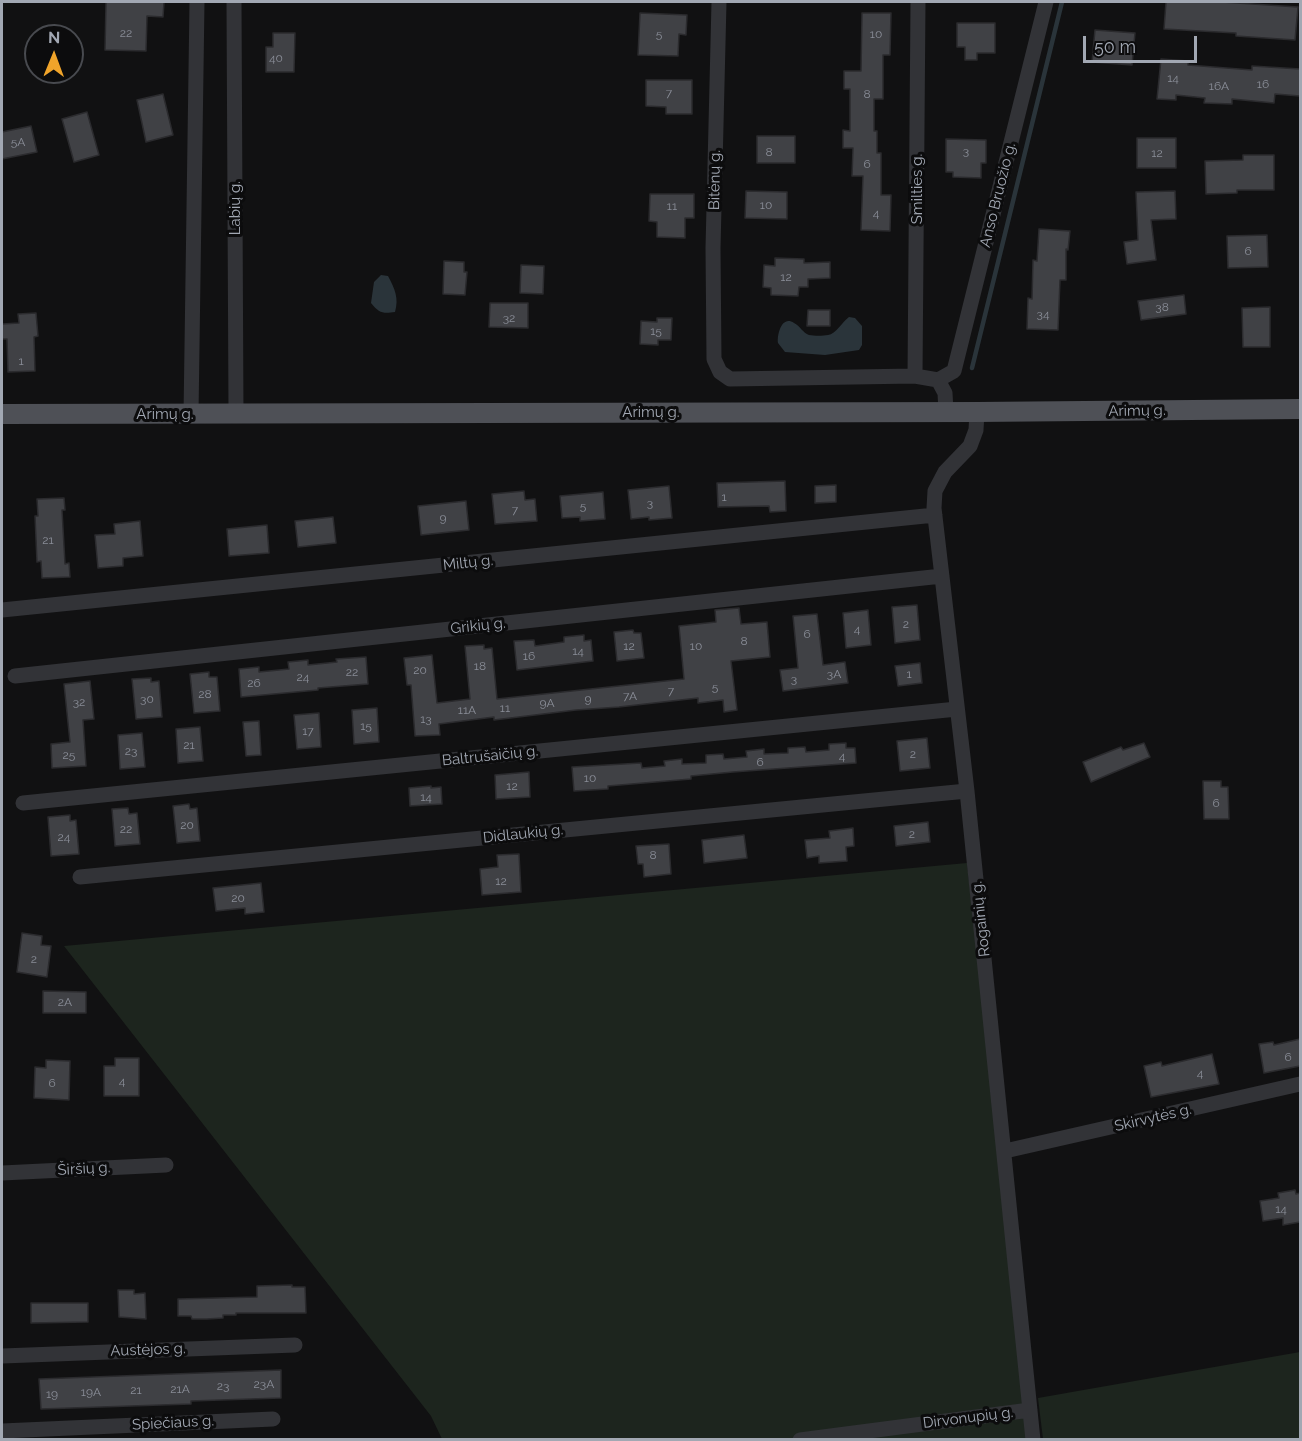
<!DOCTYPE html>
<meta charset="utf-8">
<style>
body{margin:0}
#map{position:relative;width:1302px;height:1441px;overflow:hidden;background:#111112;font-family:Raleway,sans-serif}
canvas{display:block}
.frame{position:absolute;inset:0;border:3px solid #a2a8b3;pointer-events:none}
.north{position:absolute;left:24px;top:24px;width:60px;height:60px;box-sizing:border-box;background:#0c0c0d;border:2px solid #484a4f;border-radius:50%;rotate:1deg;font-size:16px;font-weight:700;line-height:24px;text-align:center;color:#a2a8b3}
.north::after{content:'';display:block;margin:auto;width:21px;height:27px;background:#f0a42a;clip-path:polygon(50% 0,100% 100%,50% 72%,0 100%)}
.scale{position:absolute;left:1083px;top:36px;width:114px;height:27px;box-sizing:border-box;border:3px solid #a2a8b3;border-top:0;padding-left:8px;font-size:18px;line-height:21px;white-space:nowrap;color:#a2a8b3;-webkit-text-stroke:4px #0c0c0d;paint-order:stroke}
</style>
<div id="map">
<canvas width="1302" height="1441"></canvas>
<div class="frame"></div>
<div class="north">N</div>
<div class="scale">50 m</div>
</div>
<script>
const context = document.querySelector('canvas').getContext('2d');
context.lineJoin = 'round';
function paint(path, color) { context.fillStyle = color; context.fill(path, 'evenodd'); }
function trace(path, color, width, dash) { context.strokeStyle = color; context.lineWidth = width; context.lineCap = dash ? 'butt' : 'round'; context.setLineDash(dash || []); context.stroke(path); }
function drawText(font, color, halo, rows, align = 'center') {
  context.font = font + ' Raleway,sans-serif'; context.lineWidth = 6; context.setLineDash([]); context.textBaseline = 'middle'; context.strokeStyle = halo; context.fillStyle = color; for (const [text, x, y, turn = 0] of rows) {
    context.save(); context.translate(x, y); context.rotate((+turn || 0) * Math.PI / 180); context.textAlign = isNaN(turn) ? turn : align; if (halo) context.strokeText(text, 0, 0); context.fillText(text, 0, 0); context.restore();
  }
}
paint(new Path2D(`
 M967,863L1030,1439H442L431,1416L64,946Z
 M1300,1352V1439H1043L1038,1398Z`), '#1d251e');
paint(new Path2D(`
 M381,275L388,276C395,289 399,298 395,312C383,314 379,313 371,303L374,282Z
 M849,317L855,318L862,326V345L859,350L825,355L785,352L778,343C777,334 782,315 794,323C800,326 803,333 809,335C814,336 823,336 828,335C836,334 842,322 849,317Z`), '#2a343a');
trace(new Path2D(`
 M972,368L1062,2`), '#2a343a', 4.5);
const building = new Path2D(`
 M106,2H164L163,17L147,16L146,51L105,50Z
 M1166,2H1222L1298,7L1295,40L1236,36V33L1164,29Z
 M640,13L687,15L686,35L679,34L678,56L638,55Z
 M862,13H891L890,55H883V99H874V131H877V153H881V195H891L890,231L861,230L863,176H852L853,148H843V130L850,131V89H844V71H861Z
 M957,23H995V53H977V60H965V47H957Z
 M1095,30L1135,33L1132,65L1092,62Z
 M273,33H295L294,72H266V47H273Z
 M1161,59L1188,61V65L1252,70V66L1300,69V96L1275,94L1274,103L1232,99V104L1204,103L1205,98L1176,95V100L1157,99Z
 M646,80H692V114H666V107L646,106Z
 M163,94L173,135L146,142L137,100Z
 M87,112L99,155L74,162L62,119Z
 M31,126L37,152L2,159V132Z
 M757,136H795V163H757Z
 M1137,138H1176V168H1137Z
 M946,139L986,140V163H981V178L953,177V172H946Z
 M1243,155H1274V190H1237V193L1206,194L1205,161L1243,160Z
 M746,191L787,192V219L745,218Z
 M1175,191L1176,219L1151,220L1156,260L1127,264L1124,242L1138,240L1136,192Z
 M650,194H694V218H685V238L657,237V222L649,221Z
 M1039,229L1070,231L1068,250L1066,249V280H1060L1058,330L1027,329L1028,298L1032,299L1033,260L1037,261Z
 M1267,235L1268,267L1228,268L1227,236Z
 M775,258L804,259V263L830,262V278L808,279V287H799L798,296L771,295V288L763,287L764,265L775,266Z
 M444,261L464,262V272H467L465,295L443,294Z
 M521,265L544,266L543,294L520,293Z
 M1184,295L1186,314L1141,320L1138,301Z
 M490,303H528V328L489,327Z
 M1270,307V347H1243L1242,308Z
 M808,310H830V326H807Z
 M36,313L38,336L34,337L35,371L8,372L7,339H2V324L19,323L18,314Z
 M657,318H672L671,340H658V345L640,344L641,321L657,322Z
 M785,481L786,511L770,512L769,506L718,507L717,483Z
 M836,485V502L815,503V486Z
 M669,486L672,518L649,520V517L631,519L628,490Z
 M524,491L525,500L535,499L537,521L495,524L492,494Z
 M603,492L605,519L580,521V517L562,518L560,496Z
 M64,498L65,510H62L65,564L69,563L70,577L42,578L41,561L37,562L35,516H38L37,499Z
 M466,501L469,530L421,535L418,506Z
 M333,517L336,543L298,547L295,521Z
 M140,521L143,556L123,558V566L98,568L95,535L115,534L114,524Z
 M267,525L269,553L229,556L227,529Z
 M917,605L920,640L895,643L892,607Z
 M739,608L741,624L767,622L770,657L731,661L737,710L724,712L723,700L698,703V698L619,707L576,710L494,720V717L439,724L440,735L415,736L411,685H407L404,658L432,655L437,703L470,699L465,646L484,645V649L492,648L497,699L684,679L679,626L716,622L715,610Z
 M868,610L871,645L846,648L843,613Z
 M817,614L823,665L845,662L848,683L783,691L780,670L798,668L793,616Z
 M633,630L634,633H641L644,658L617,661L614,632Z
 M584,635V641L591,640L593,661L517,670L514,641L534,640L535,646L564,642V637Z
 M366,657L368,684L318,688V690L241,697L239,669L259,667V672L289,669L288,662L308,660V665L337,662L336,659Z
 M920,663L922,683L898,686L895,666Z
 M209,672V677H217L220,711L194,713L190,674Z
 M151,678V682L159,681L162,717L136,719L132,679Z
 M90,681L94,719L83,720L86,766L52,768L51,744L70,742L64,684Z
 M377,708L379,742L354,744L352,710Z
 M319,713L321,747L297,749L294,715Z
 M259,721L261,755L246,756L243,722Z
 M200,727L203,761L178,763L176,729Z
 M142,733L145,767L120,769L118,735Z
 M927,738L930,768L900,771L897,741Z
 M846,743V748H855L856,763L733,772L691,776V779L608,786V789L574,791L572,767L641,763L642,768L665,766L664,761L682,759V764L706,763V755L723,754L724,759L747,757L746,751L764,749V754L788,753V748L805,747L806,752L829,750V744Z
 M1144,743L1150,757L1091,782L1083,762L1121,747L1123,750Z
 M529,772L530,797L496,799L495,775Z
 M1203,781H1221V787H1228L1229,819H1204Z
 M431,786V788L441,787L442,804L410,806L409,788Z
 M189,804L190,809L197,808L200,841L177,843L173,806Z
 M128,808L129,814L137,813L140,844L115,846L112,809Z
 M70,815V821L76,820L79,854L51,856L48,817Z
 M928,822L930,842L896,846L894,826Z
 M853,828L854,846L846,847L847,861L819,863V856L807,858L805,840L830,838L829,831Z
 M744,835L747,858L704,863L702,840Z
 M669,844L671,874L644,877L643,864H638L636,846Z
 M519,854L521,892L482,895L480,869L498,867L497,855Z
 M261,883L264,912L245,914V908L216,911L213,888Z
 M22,933L42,936L41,945L51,946L47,977L17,972Z
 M43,991L86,992V1013H43Z
 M1300,1039V1066L1264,1073L1259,1044L1273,1042L1274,1045Z
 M1212,1054L1219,1084L1151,1097L1144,1066L1161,1062L1162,1066Z
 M115,1058H139V1096H104V1066H115Z
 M46,1060L70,1061L69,1100L34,1098L35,1067L46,1068Z
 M1295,1190L1296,1194L1300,1193V1222L1283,1225V1218L1263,1221L1260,1201L1279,1198L1278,1193Z
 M292,1285V1287H305L306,1313H236V1315H223V1318L207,1319H192L191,1316H178V1299L257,1297V1286Z
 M118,1290H134V1294L145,1293L146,1319L119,1317Z
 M31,1303H88V1322L31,1323Z
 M281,1370V1398L191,1401V1404L41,1409L39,1379Z`);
paint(building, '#404145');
trace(building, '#2b2b2e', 1.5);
trace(new Path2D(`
 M234,2L236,414
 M719,2L713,248L714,359L720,372L730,379L915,376L938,380L945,393L946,412
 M915,376L918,2
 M938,380L954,371L1046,2
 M977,412L976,430L970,446L945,472L935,491L934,508L967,791L1033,1440
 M191,415L197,2
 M2,610L935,515
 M15,676L942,576
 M23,803L957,709
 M80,877L967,791
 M1005,1151L1300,1084
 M2,1173L166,1165
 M2,1356L295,1345
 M2,1431L273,1419
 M800,1440L1030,1410`), '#323337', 15);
trace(new Path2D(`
 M2,414L977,412L1300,409`), '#4e5056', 20);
drawText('12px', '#8a8e98', null, [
 ["22",126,33],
 ["5",659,34],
 ["10",876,34],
 ["40",276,58],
 ["14",1173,78],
 ["16",1263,84],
 ["16A",1219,86],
 ["7",669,93],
 ["8",867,94],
 ["5A",18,142],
 ["3",966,151],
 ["8",769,152],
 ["12",1157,153],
 ["6",867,164],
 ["10",766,205],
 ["11",672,206],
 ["4",876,213],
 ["6",1248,251],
 ["12",786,277],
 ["38",1162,307],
 ["34",1043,314],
 ["32",509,318],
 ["15",656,331],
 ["1",21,361],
 ["1",724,497],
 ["3",650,503],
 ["5",583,506],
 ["7",515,510],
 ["9",443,518],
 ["21",48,540],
 ["2",906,624],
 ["4",857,629],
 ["6",807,634],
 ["8",744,641],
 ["12",629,646],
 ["10",696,646],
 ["14",578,651],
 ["16",529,656],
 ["18",480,666],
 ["20",420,670],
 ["22",352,672],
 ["3A",834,674],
 ["1",909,674],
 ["24",303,677],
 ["3",794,679],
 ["26",254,683],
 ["5",715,687],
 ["7",671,691],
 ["28",205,694],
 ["7A",630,696],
 ["30",147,699],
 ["9",588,699],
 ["32",79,702],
 ["9A",547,703],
 ["11",505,708],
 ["11A",467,710],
 ["13",426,719],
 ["15",366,726],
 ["17",308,731],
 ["21",189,745],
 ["23",131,751],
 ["2",913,754],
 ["25",69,755],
 ["4",842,756],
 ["6",760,762],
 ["10",590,778],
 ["12",512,786],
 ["14",426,797],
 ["6",1216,803],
 ["20",187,825],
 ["22",126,829],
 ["2",912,834],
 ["24",64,837],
 ["8",653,855],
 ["12",501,881],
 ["20",238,898],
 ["2",34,959],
 ["2A",65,1002],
 ["6",1288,1057],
 ["4",1200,1073],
 ["4",122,1081],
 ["6",52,1083],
 ["14",1281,1209],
 ["23A",264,1384],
 ["23",223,1386],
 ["21A",180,1389],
 ["21",136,1390],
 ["19A",91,1392],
 ["19",52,1394]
]);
drawText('15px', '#a2a8b3', '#0c0c0d', [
 ["Bitėnų g.",715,180,-89],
 ["Smilties g.",917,189,-90],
 ["Anso Bruožio g.",998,195,-76],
 ["Labių g.",235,208,-90],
 ["Arimų g.",1137,411,-1],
 ["Arimų g.",651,412],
 ["Arimų g.",165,414],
 ["Miltų g.",468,563,-6],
 ["Grikių g.",478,626,-6],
 ["Baltrušaičių g.",490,756,-6],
 ["Didlaukių g.",523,834,-6],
 ["Rogainių g.",981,919,-96],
 ["Skirvytės g.",1153,1118,-13],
 ["Širšių g.",84,1169,-3],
 ["Austėjos g.",148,1350,-2],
 ["Dirvonupių g.",968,1418,-7],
 ["Spiečiaus g.",173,1423,-3]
]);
</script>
